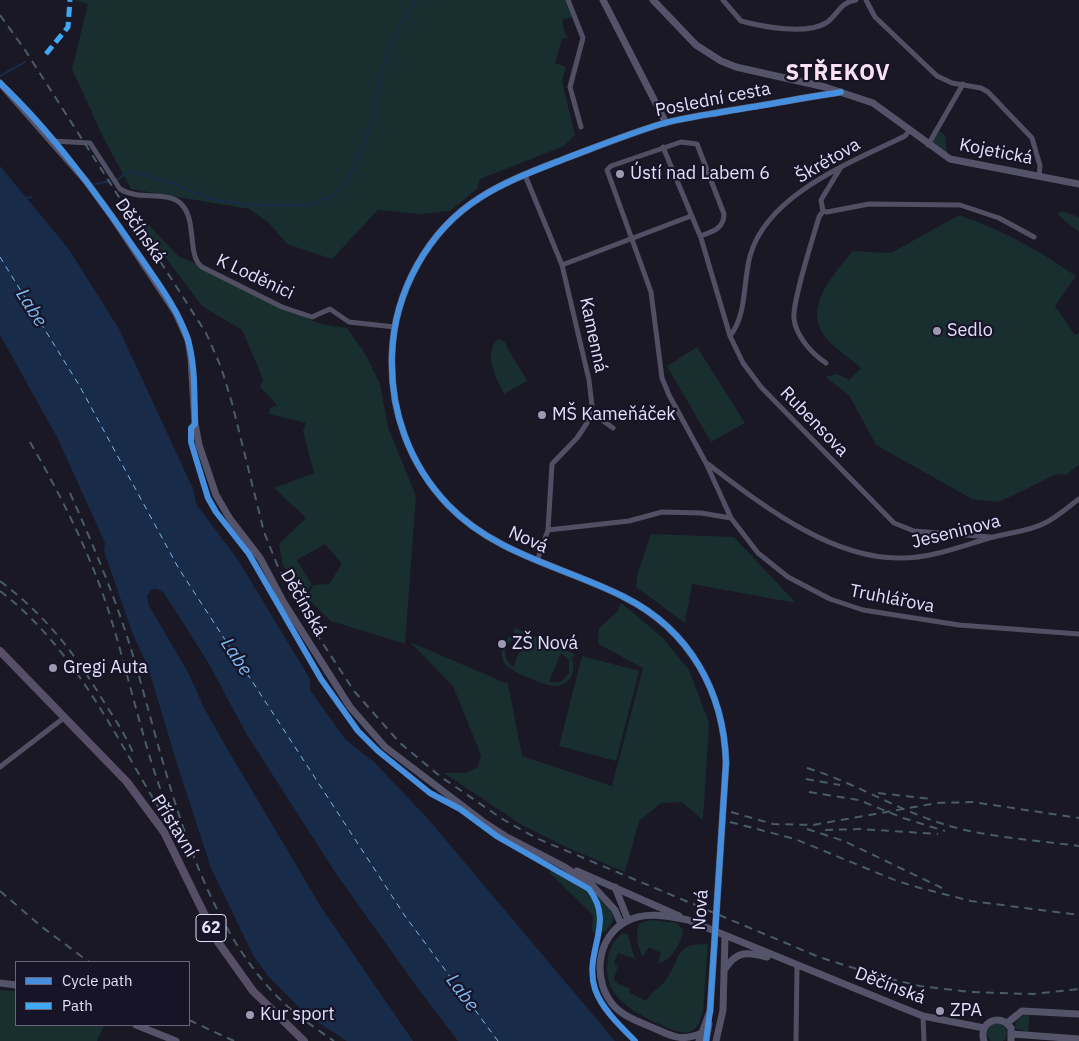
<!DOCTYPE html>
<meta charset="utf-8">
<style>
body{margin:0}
#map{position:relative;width:1079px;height:1041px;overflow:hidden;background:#1a1824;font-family:"IBM Plex Sans",sans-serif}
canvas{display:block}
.legend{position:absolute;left:15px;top:961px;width:175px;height:65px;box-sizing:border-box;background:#171428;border:1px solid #68657c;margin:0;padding:6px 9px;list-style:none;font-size:15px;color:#e2dffb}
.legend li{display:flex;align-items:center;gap:10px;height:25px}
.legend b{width:25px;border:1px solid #68657c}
</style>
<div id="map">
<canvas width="1079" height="1041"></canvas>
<ul class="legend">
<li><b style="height:6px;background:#468fdf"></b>Cycle path</li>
<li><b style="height:6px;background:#3fa9f5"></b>Path</li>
</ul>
</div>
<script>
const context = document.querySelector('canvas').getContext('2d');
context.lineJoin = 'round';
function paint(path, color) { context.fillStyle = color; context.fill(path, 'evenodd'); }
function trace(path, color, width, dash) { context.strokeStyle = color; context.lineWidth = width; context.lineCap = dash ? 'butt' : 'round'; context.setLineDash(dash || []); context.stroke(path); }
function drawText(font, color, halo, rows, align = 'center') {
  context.font = font + ' "IBM Plex Sans",sans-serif'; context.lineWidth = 4.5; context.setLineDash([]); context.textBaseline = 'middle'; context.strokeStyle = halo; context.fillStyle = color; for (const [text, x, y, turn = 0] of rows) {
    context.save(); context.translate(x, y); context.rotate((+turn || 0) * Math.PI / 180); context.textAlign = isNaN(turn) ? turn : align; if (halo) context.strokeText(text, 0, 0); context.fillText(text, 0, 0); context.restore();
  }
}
paint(new Path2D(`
 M73,0H565L572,17L562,20L565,35L569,37L562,39L555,63L566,67L562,81L575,135L564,146L480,179L477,189L450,211L421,214L378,210L332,259L287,244L268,222L249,209L131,189L103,137L72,69L88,4Z
 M938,130L945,135L947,153L930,144Z
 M1061,211L1079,217V232L1058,215Z
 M959,215C1006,232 1035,248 1076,276L1055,306L1075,335L1079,333V465L1066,475L1057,474L999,502L972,499L876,445L849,395L825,377L837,374L849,380L861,368C850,358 830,345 823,334C804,304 835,274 852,251L891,253Z
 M147,223L177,255L306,316L312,321L326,325L347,328L366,355L380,384L388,427L416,496L405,644L331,621L307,598L313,585L329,584L342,564L325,544L297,560L312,585L304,595L283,566L279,544L306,518L274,488L314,473L303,431L306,423L269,414L270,408L277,405L260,387L263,379L242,330L202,306L145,230Z
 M498,339L505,342C511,357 520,367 527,381L504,394C497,379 482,354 498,339Z
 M697,347L745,423L711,442L667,366Z
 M651,534L734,537L796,603L692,584L685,623L636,587L637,575Z
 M621,603L662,637L689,670L709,723L703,820L682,802L661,803L639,821L625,872L568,848L522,825L444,773H465L478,767L481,755L453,686L410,642L508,684L522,756L612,786L643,668L598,644L599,628L617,612Z
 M515,628L575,654L574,657H571C577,669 572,684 556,686C547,687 512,672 506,665C502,660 500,653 503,646C505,640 510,636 517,634L513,632ZM518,637L525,638L513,667C501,657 503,642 518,637ZM561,653L569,660V673L561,682H549Z
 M582,656L639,671L616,761L559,746Z
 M556,868C573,872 616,901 613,921L606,931L600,933C609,895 584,884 556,868Z
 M552,869C581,885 606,894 597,933L592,931L593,915L549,872Z
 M651,920L677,923L683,930C682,942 671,962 658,963L661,953L649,947L643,957C638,949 634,932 640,923Z
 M623,933L628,935L635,959L618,953L614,963L618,966L614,979L617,983L630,989L629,992L646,1001C650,992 659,989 665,981C682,959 672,943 708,944L703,1011C701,1019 698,1030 689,1032C679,1034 668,1028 659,1024C631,1011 601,995 608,958C609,949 615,938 623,933Z
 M0,990L16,991V1025H104L97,1041H0Z
 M1030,1013L1028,1032L1014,1028L1018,1018Z
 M987 1033a10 10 0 1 1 20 0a10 10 0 1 1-20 0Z`), '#182e2f');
paint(new Path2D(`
 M0,166L68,248L119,329L194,491L196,504L238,560L310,679V690L346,740L374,762L429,820L615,1041H458L414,983L335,872L247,735L209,664L173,607L163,592L157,589H152L147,596L148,604L189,674L204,708L225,745L321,907L413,1041H347L309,1017L268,976L253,955L211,868L178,767L148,667L132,632L104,551L105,543L58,439L0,335Z`), '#182b49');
trace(new Path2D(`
 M0,76L25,62
 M117,180L129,171L172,183L210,199L250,205H307L318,202
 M95,184L110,181
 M25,198L32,197
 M321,200L335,194L349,177L374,118L380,74L398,28L416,0`), '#182b49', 2);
trace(new Path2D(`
 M0,257L79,385L179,569L405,916L498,1041`), '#79b9ef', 1, [6, 5]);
trace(new Path2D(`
 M568,0L583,38L570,87L581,127
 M723,0L741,21C763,27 806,35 826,23C838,15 840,2 856,0
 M866,0L875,17L937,76L952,83L981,88L988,92L1032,138L1040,166L1039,176
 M52,141L90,143L120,189C138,200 161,192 176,200C200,214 185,254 202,267L282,307L312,317L330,309L349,322L395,327
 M928,145L963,84
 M663,147L701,238L730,336L743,363L761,387L894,523L914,531L991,537
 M841,167L821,200L823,211L827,212L869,204L960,205L999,218L1034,237
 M525,175L562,265L589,380L592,406L587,423L577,438L552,464L548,530L537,561
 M823,211L819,217C813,238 792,302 794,319C796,336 812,354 826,363
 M700,236C712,232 724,229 724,214L697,144L681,142L611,166L607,170L651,292L662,378L669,395L706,463L731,518L758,553L788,577L830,599L863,610L959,625L1079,634
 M562,265L691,216
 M730,336C747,315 743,282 750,256C767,194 852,162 905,136L910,130
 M591,412L613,428
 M708,464C761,504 831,560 902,558C931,558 959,547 986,539C1005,533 1028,532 1045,523C1057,517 1068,507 1079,499
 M548,530L629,521L662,512L701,513L731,518
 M0,767L65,717
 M923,1016L924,1041
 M796,1041L797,965`), '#504f63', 5);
trace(new Path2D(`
 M603,0L666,123
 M653,0L696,45L721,61L736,67L825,87L873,103L950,159L1079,184
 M0,83L86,181L113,218L176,313L188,340L191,358L195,424L199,445L216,495L230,519L260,558L284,603L350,707L385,747L485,823L505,836L563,866L593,886L615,910L621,924
 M726,763C724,692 690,630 624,597C565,567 496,555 448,505C409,464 390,411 392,355C394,292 428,230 481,197C506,181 536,170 564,159C596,147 628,134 661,124C682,118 706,115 728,111C765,105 803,98 841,92
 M577,871L679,916
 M615,887L628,920
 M725,969C737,950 748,952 767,957
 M0,983L16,985
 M1007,1023L1022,1011L1079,1014
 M136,1025L176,1041
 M702,1033C683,1041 675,1038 656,1029C642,1023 626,1018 615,1007C592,983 595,937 627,921C646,911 668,916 688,920L898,1006L923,1016L984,1028
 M1012,1034L1079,1039
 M699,1041L710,1011
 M706,1041L709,1024
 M716,1041L723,1010L725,936
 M984,1041C978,1022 1000,1012 1011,1028V1041`), '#545369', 7);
trace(new Path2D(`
 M0,651L127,782L164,832L218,942L253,991L304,1041`), '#574f67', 8);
trace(new Path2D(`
 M0,15L25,50L206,333L221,367L232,403L264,532L278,567L297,604L354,691L400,743L441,777L504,820L536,838L819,957L882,977L920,986L970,992L1033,994L1079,989
 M30,442C60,494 88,549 107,606C132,683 146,765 180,838
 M70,493C94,547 117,601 134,659C166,768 193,905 272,991C290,1011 312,1026 334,1041
 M0,581C48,618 73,651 104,702C115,719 126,736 134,755
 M0,591C76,649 117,740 166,820
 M807,768C853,782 894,808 940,823C981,837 1035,840 1079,846
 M806,779L840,785
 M809,792L859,800L903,818L945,831
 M878,793L932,799
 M731,812L773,824L813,825L937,803L973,802L1079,818
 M730,822L795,839L897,881L920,888L971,901L1079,915
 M807,829L844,841L942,888
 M825,830L861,829L938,834
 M0,891L42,927L89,962
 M189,1020L234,1041`), '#4a5b6a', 2, [8, 6]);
trace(new Path2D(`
 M710,1011L726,763`), '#545369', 7);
trace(new Path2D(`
 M46,54L68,27L70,0`), '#3fa9f5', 5, [10, 5]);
trace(new Path2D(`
 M0,83C54,134 99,197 141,258C158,283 177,308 187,337C196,365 194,396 195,424L191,428V442L197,462L208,498L216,512L249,554L321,679L358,731L378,751L430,793L460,809L498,837L589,889C616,924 583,951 595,989C601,1008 621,1027 635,1041
 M706,1041L710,1011L726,763C724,692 690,630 624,597C565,567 496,555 448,505C409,464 390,411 392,355C394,292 428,230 481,197C506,181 536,170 564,159C596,147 628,134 661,124C682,118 706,115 728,111C765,105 803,98 841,92`), '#468fdf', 6);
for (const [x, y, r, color] of [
 [620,174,5,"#9c99b0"],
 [937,331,5,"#9c99b0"],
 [542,415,5,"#9c99b0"],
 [502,644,5,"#9c99b0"],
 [53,668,5,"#9c99b0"],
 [940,1011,5,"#9c99b0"],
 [250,1015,5,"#9c99b0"]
]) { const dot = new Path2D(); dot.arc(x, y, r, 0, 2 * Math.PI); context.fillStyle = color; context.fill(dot); trace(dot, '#171428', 2); }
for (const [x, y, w] of [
 [211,928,30]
]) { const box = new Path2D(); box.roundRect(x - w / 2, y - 13.5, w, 27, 4); context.fillStyle = '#171428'; context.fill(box); trace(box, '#e2dffb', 1); }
drawText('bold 16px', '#e2dffb', null, [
 ["62",211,928]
]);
drawText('18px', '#e2dffb', '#171428', [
 ["Poslední cesta",713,100,-11],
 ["Kojetická",996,152,11],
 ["Škrétova",828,161,-30],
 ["Děčínská",140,231,55],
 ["K Loděnici",255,277,25],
 ["Kamenná",593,335,78],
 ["Rubensova",814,422,46],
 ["Jeseninova",956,532,-14],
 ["Nová",528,540,24],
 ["Truhlářova",892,599,11],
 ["Děčínská",303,603,60],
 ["Přístavní",174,826,58],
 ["Nová",701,910,-86],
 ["Děčínská",890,986,21]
]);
drawText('18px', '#e2dffb', '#171428', [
 ["Ústí nad Labem 6",630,174],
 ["Sedlo",947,331],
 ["MŠ Kameňáček",552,415],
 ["ZŠ Nová",512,644],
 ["Gregi Auta",63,668],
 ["ZPA",950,1011],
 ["Kur sport",260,1015]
], 'left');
drawText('italic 19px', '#79b9ef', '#171428', [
 ["Labe",31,308,58],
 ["Labe",236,657,57],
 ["Labe",462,993,53]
]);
context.letterSpacing = '1px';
drawText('bold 22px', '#fbe1f2', '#171428', [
 ["STŘEKOV",838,74]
]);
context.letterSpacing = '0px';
</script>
